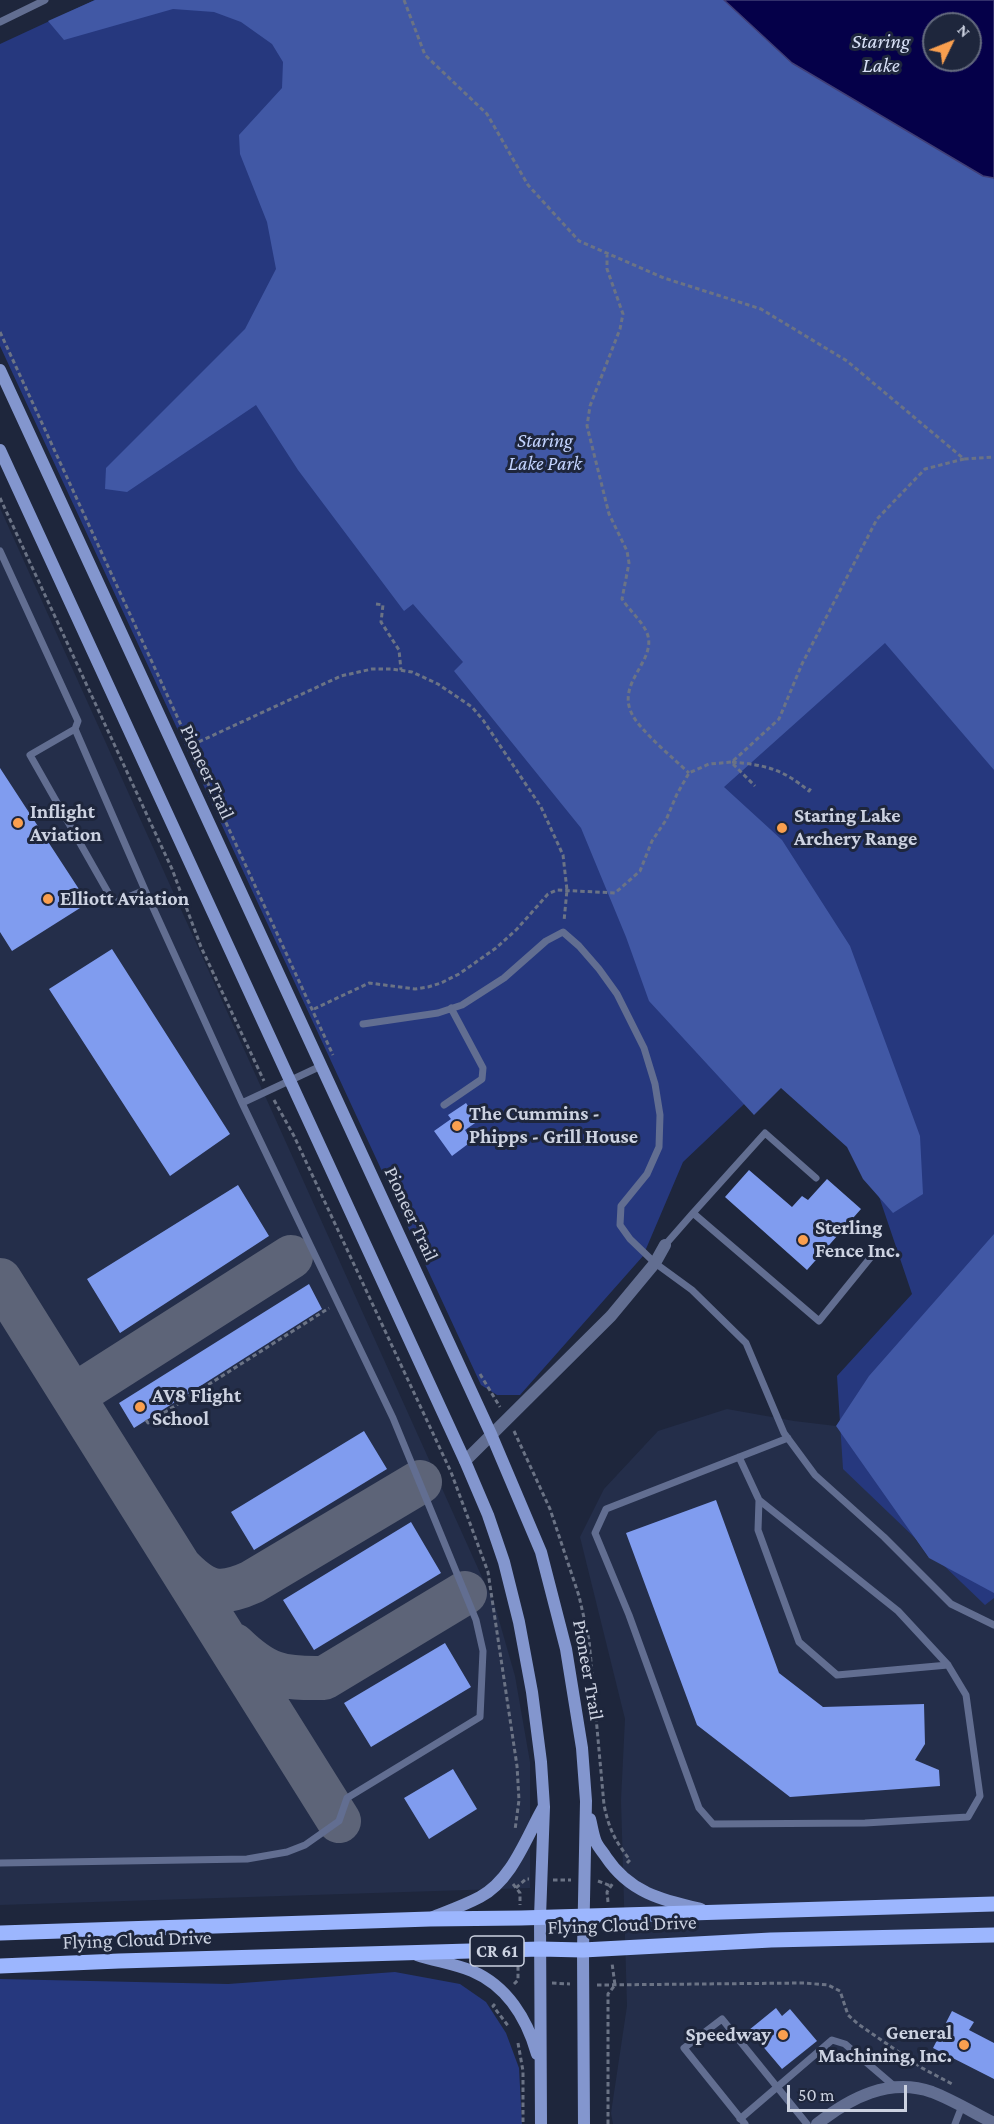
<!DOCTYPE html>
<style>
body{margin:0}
#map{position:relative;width:994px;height:2124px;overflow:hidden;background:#1e263c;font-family:"Crimson Pro",serif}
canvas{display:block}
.north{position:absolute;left:922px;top:12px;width:60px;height:60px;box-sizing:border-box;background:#1e263c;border:2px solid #646b7e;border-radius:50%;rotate:47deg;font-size:16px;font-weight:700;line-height:24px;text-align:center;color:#ccd2e1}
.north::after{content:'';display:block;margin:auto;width:21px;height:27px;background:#fa9f4f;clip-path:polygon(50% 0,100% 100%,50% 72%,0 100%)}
.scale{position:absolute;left:787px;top:2085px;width:120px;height:27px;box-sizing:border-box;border:3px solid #ccd2e1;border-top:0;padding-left:8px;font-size:18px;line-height:21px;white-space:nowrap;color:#ccd2e1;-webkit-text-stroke:4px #1e263c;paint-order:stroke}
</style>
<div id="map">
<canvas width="994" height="2124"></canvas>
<div class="north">N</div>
<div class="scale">50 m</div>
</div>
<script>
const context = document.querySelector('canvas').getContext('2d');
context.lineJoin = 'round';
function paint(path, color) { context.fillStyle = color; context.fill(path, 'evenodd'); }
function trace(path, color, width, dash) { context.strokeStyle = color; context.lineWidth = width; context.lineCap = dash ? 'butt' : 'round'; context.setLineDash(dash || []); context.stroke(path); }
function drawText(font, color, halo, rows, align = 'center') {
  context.font = font + ' "Crimson Pro",serif'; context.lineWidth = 6; context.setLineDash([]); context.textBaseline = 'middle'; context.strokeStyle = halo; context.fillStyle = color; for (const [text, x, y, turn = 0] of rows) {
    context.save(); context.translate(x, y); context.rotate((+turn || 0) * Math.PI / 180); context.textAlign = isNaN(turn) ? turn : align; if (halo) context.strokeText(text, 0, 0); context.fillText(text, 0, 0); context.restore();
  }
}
paint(new Path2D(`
 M0,508L495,1606L515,1676L530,1762V1888L0,1905Z
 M727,1409L794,1421L836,1426L928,1557L994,1593V2124H613L611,2113L627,2006L621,1800L625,1719L580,1537L604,1489L658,1431Z`), '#242e4a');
paint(new Path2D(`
 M95,0H994V1598L985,1605L843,1469L837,1376L912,1294L865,1155L809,1071L761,1088L683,1162L643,1256L520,1395H497L481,1385L0,346V44ZM934,24H970V60H934Z
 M395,1972L460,1984L486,2002L506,2033L519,2068L522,2124H0V1979L228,1984Z`), '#26387e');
paint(new Path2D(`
 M95,0H724L792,63L983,175L994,178V770L885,643L724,787L782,840L850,946L920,1136L923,1194L893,1213L863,1179L847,1147L781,1088L754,1115L649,1001L626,937L581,828L454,671L463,662L413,604L404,611L298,470L256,405L127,492L105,489L106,468L245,329L276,269L267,222L240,154L239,135L282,88L283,62L272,44L241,22L214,12L173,9L64,40L48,21Z
 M994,1234V1593L929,1558L836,1426L869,1376Z`), '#4158a5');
const water = new Path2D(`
 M724,0H994V178L983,176L792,63ZM934,24H970V60H934Z`);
paint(water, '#050049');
trace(water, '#413f77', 1.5);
trace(new Path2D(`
 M0,1280L339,1821
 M73,1396L291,1257
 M180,1567C205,1593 219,1597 252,1582L420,1482
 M234,1645C265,1675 281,1679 324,1678L465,1593`), '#5d6478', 44);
paint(new Path2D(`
 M0,768L88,903L12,951L0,932Z
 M112,949L230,1134L170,1176L49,989Z
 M466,1103L478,1121L465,1130L472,1141L452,1156L434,1131L451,1119L448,1115Z
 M749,1170L792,1207L802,1196L808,1200L827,1179L861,1209L807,1270L725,1197Z
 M238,1185L269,1236L120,1333L87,1279Z
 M309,1284L322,1309L134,1428L119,1403Z
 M364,1431L387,1469L254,1550L231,1512Z
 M716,1500L779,1673L823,1707L924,1704L925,1744L915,1760L939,1770L940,1786L790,1797L697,1725L626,1533Z
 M411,1522L441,1573L314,1650L283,1600Z
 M445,1643L471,1687L371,1747L344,1703Z
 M453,1769L477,1809L429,1839L404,1798Z
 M776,2008L782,2016L790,2009L817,2041L782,2069L749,2030Z
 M952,2011L974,2022L969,2030L994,2043V2079L933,2048Z`), '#809cef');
trace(new Path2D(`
 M404,0L425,55L487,114L528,185L579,241L664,278L761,309L847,361L964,459L994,457
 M607,253V269L623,314L620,329L590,406L587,426L609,514L627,551L629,563L622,599C629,610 642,621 647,633C658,661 614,683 633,716C642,732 674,759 689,773
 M0,332L333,1055
 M0,498L172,869L201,947L264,1081
 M376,604L383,605L381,622L399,650L401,670
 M192,745L341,676L372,669H392L412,672L438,684L472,707L483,720L541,807L563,855L567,890L564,921
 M732,762C766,765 782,769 809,791L811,788
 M733,764L755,786
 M314,1009L369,983L415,989L428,987L441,983L459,974L496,948L517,929L548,894L557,890L615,893L640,871L652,841L666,820L677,794L689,773L709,764L732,762L779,719L802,664L877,519L925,469L964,459
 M274,1100L294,1136L451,1472L488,1572L517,1766L519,1800L515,1830
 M480,1374L500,1407
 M146,1420L148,1423L329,1308
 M514,1431L550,1509L579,1596L589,1640L604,1805C609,1829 615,1841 630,1860L627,1863
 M553,1880H571
 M598,1881L611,1886
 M513,1884L520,1893V1905
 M516,1888L526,1879H529
 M608,1902L607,1892L613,1883
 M552,1983L570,1984
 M514,1984L518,1980V1965
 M597,1985L804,1983L828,1985L840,1991L848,2015L858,2024L922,2068L952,2084
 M495,2004L493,2006L509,2027
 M518,2043L523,2071V2124
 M608,2124V1994L615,1985L612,1963`), '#6b7385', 3, [4.5, 3]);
trace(new Path2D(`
 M0,22L45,0
 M0,551L78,721L75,729L30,755L114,903L145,890L75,729
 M363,1024L438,1013L462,1005L504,978L546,941L563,932L579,946L599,969L617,994L644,1048L655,1084L660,1115L659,1147L647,1174L621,1206L620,1225L630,1239L655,1263L692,1290L746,1343L784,1433L815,1475L884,1537L951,1604L994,1625
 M242,1103L321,1066
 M444,1105L482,1079L483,1068L451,1008
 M693,1213L765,1133L816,1178
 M665,1245L693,1213L819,1321L875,1252
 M739,1457L759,1500L898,1611L948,1665L966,1695L980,1796L968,1817L865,1823L713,1824L699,1808L629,1615L595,1533L606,1509L788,1438
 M759,1500L758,1530L799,1642L837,1675L948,1665
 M0,1863L247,1859L287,1852L305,1845L339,1821L347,1798L480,1717L483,1651L476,1620L393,1418L242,1103L145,890
 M740,2119L832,2040L845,2044L894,2086
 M745,2124L684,2048L722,2019L807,2124
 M955,2124L962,2106`), '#626e91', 7);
trace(new Path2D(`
 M465,1461L611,1316L655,1263L665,1245
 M817,2124C850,2098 889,2077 932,2092C953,2100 974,2113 994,2123`), '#626e91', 12);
trace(new Path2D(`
 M0,370L491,1434L541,1552L566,1649L582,1748L586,1801L583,1950L584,2124
 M0,450L465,1461L488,1515L504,1562L519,1622L532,1692L541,1762L544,1807L540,1917L541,2124
 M590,1819C592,1826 593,1835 596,1842C598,1847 603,1852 606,1857C630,1893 662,1900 701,1909
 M433,1917C448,1911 465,1905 480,1897C512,1880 526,1838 543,1808
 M417,1955C435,1961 455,1964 472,1971C507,1986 527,2019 537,2054`), '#8396ce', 12);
trace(new Path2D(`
 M0,1933L430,1919L521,1918L994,1904
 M0,1966L119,1961L540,1949L583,1950L771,1940L994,1935`), '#9cb6fe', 15);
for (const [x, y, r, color] of [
 [18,823,6,"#fa9f4f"],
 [782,828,6,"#fa9f4f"],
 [48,899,6,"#fa9f4f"],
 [457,1126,6,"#fa9f4f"],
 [803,1240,6,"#fa9f4f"],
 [140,1407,6,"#fa9f4f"],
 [783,2035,6,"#fa9f4f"],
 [964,2045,6,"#fa9f4f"]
]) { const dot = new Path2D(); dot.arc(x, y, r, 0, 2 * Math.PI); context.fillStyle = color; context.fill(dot); trace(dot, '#1e263c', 2); }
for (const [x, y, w] of [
 [497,1951,54]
]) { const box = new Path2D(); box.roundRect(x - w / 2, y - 15, w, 30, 4.5); context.fillStyle = '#1e263c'; context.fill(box); trace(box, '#ccd2e1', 1.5); }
drawText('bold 18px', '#ccd2e1', null, [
 ["CR 61",497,1951]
]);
drawText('italic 20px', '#c2d2fd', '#1e263c', [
 ["Staring",545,441],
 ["Lake Park",545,464]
]);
drawText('20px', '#ccd2e1', '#1e263c', [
 ["Pioneer Trail",207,772,65],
 ["Pioneer Trail",411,1214,65],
 ["Pioneer Trail",588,1670,80],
 ["Flying Cloud Drive",622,1925,-2],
 ["Flying Cloud Drive",137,1940,-2]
]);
drawText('bold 20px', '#ccd2e1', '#1e263c', [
 ["Inflight",30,812],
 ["Aviation",30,835],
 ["Staring Lake",794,816],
 ["Archery Range",794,839],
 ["Elliott Aviation",60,899],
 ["The Cummins -",469,1114],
 ["Phipps - Grill House",469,1137],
 ["Sterling",815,1228],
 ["Fence Inc.",815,1251],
 ["AV8 Flight",152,1396],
 ["School",152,1419],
 ["General",952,2033,"right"],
 ["Machining, Inc.",952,2056,"right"],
 ["Speedway",771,2035,"right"]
], 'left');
drawText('italic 21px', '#d6dff5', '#1e263c', [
 ["Staring",881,42],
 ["Lake",881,66]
]);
</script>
